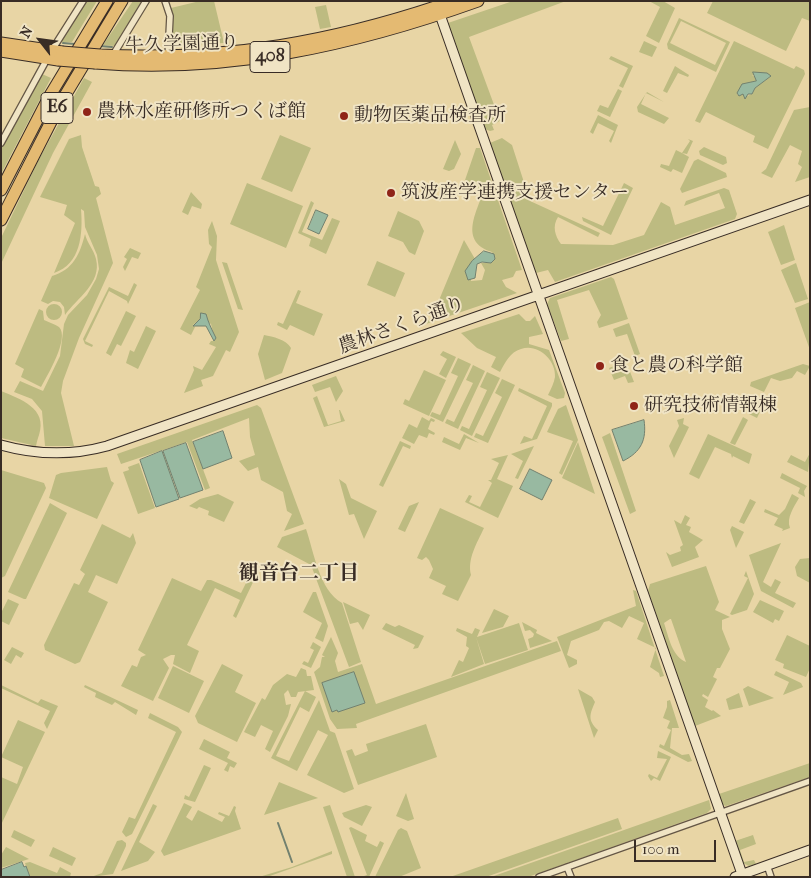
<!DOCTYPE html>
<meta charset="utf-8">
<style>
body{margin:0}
#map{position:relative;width:811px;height:878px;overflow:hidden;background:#e8d5a5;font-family:"IM FELL French Canon",serif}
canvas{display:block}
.frame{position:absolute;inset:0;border:2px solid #382c25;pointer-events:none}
.north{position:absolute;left:15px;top:15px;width:50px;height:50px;-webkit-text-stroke:4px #f0e4c4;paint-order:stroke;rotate:300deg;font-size:14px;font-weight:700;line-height:20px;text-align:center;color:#382c25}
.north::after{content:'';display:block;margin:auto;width:18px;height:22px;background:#382c25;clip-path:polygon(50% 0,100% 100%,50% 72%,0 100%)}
.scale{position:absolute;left:634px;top:840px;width:82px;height:22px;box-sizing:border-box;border:2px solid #382c25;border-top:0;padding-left:6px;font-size:15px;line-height:18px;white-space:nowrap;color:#382c25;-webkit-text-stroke:4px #f0e4c4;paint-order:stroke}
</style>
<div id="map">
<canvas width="811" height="878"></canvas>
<div class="frame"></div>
<div class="north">N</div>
<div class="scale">100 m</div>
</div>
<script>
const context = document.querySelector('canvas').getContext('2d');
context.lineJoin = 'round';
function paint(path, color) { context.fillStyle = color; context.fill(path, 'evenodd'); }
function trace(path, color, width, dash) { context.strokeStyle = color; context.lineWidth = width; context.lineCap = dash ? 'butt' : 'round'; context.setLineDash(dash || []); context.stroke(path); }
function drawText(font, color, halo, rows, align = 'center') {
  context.font = font + ' "IM FELL French Canon","Noto Serif JP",serif'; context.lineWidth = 4; context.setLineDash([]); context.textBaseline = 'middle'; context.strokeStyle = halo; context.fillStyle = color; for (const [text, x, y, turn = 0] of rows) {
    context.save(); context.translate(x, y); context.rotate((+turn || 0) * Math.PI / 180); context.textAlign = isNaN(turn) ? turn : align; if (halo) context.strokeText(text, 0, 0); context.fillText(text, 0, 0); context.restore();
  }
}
paint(new Path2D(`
 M86,1H97L72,42H61Z
 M133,1H143L115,46L103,45Z
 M200,1H214L224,43L171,46V8Z
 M513,1H566L469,37L500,121L492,125L494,130L490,131L485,129L448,23Z
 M649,1H663L675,8L659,43L646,36L660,7Z
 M713,1H810V21L802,18L786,51L707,13Z
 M326,5L331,27L320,29L315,7Z
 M679,18L730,42L716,72L668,49L667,44ZM681,21L726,43L715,65L670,43Z
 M644,41L657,47L652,57L639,52Z
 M734,41L794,69L796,66L804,70L805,74L768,149L753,142L755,136L706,112L700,123L695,121ZM766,74L770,77L755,88L752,94L747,96L743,93L737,95L744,84L756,81L757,78L752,75Z
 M611,56L633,66L623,88L619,86L628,68L609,59Z
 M675,66L689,75L688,77L678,73L667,93L663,91Z
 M42,74L51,78L1,174V149Z
 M84,78L92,82L53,153L1,264V238L38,161Z
 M618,89L622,91L610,117L597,111L600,105L608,108Z
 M647,92L664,102L646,93L641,104L669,118L664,124L638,112L637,107Z
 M810,107V177L795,182L802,167L798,164L802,151L790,145L772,178L761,173L766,169L794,110Z
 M598,115L618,125L611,143L609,141L614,131L598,123L593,134L590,132Z
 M81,135L82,147L95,186L99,187L101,194L96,198L113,263L79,338L63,381L61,393L74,446H45L42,411L32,399L14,392L20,381L43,391L60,356L64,324L68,315L87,295L96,279L99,269L97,255L85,227L84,211L81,209C83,234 81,264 54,273L75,223L64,215L67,205L40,197L69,139Z
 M280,135L311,148L292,192L261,179Z
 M502,138L512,145L530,201L600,233L598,237L558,217C552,226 555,236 561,244L613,245L644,235L661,202L670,207L675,225L725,208L719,193L684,206L686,201L724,188L729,190L737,214L735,219L555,282L548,270L536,273L490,143Z
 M688,139L693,141L687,154L682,153L689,157L682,173L673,169L671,172L660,167L661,164L669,166L676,150L682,153L690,141Z
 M455,140L461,154L454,169L449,171L443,169Z
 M704,147L726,157L727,163L723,165L700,155L699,151Z
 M476,148H480L522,270L516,271L513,277L502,280L506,287L517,293L423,325L432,317L464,240L475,259L472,261L471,281L482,280L485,270L481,263H491L495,259L492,252C460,242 475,215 483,193L464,183Z
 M698,159L726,173L727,177L682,193L680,189L694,161Z
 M247,183L303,206L286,248L230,224Z
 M624,183L633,188L611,235L583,221L582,217L603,226Z
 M191,192L202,204L201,209L192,206L188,215L182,212Z
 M311,201L314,203L302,232L322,240L332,218L340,221L326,254L309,246L311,239L298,233Z
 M398,211L419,221L424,231L415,255L409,252L403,242L388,236Z
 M212,221L217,236L216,260L239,332L230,352L226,350L213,376L201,380L203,386L184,393L194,370L193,366L202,370L216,347L209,344L211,341H215L211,324L201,318L193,325L195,327L191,335L180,329L200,290L196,287L212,247L209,244L208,230Z
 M784,225L795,260L781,265L768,232Z
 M85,234C87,243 94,250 96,259C102,283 77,298 65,315L64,307L60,302L53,301L48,304L41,301L52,276C73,270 80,254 85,234Z
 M130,248L141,253L138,259L132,257L125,271L123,267L127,259L124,257Z
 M377,261L405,273L395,297L367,285Z
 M222,262L227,263L243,310L238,309Z
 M796,263L808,299L795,303L781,270Z
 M611,277L614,279L628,319L599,328L597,322L601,315L589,290L557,300L569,339L561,341L547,304L550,298Z
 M134,283L137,285L128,304L127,301L109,291L85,341L93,345L92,347L85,344L83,339L109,287L128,296Z
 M298,290L301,291L296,303L323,314L314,336L290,325L287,330L277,325L278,322L283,324Z
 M810,302V350L795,308Z
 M46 312a8 8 0 1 1 16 0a8 8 0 1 1-16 0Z
 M39,309L43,311L44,320C48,322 55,324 59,327C70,338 47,376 41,387L21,377L24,369L15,364Z
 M126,311L136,316L121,346L117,344L111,356L106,353Z
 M519,314L526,321H530L535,316L543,334L529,337V344L549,350L565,393L564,398L557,399L548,395C551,389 554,383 555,377C556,359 537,343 521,349C510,352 505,363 500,372L491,367L496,357L477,348L461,333Z
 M629,323L640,354L635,356L627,334L616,337L613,329Z
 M146,326L156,331L138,369L126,363L130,350L134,352Z
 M264,335C273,337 286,339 291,348L282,373L265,380L258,354Z
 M443,351L456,357L446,378L439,374L447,359L440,355Z
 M458,358L471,364L443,422L430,416L432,412L440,415L458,376L451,373Z
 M803,364L810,366L805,375L797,371L792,378L780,381L771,378L764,392L750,386L751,382Z
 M473,365L485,371L458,429L445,423L447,419L454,422L473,383L466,380Z
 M614,366L621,368L623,371L629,369L634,382L628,383L625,376L614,380L609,368Z
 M424,370L446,380L429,416L403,404L405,399L409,401Z
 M487,372L500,378L472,436L460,430L462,426L469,429L487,390L480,387Z
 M336,376L343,391L336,402L330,387L315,392L312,385Z
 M502,379L515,385L488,443L474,437L476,433L483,436L502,397L495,393Z
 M519,388L552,403V406L537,439L520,444L524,436L532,439L547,406L518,391Z
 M1,391C20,399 48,408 39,435C38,438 37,441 36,446L1,438Z
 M755,395L758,396V401L764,403L757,418L749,414L754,405L751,403Z
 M317,396L328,425L341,421L339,410H340L345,421L324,427L313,398Z
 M257,405L261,408L304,524L284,531L292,514L287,511L283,492L261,480L258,467L248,471L239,461L255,455L250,437L249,418L192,440L210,488L205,490L187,442L121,464L117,454Z
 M566,405L578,440L562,475L559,473L573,441L547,432L558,409Z
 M422,417L429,421L431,418L435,420L434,422L431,421L428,429L435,433L434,435L429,433L427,438L419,435L414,444L402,438L409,424L417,428Z
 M743,417L748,420L735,445L730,443Z
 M684,418L683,424L689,427L674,458L669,446L679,426L677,420Z
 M610,433L636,511L630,514L602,437Z
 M464,434L479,443L466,438L460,450L442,442L444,437L459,444Z
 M708,434L752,454L749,464L733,456L732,458L731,454L715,447L699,479L689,474Z
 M400,441L411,446L410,449L403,446L383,487L379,485Z
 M578,442L595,494L562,478Z
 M534,446L518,479L515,478L523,461L511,454Z
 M810,453L808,472L787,462L791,455L805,462Z
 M508,455L497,479L513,486L498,518L465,502L469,495L472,496L469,502L480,507L492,483L488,480H491L499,463L491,459Z
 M139,463L155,508L138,514L123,472L129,470L128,467Z
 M107,467L111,481L114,483L97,519L49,498L56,475L61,473Z
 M1,470L44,483L46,488L5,576L1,578Z
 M782,473L807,486L804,491L805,497L798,493L800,488L780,478Z
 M339,479L346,484L351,498L377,511L364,539L354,514L349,515Z
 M218,494L234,502L224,522L208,515L209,511L199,507L197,509L189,506L200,499Z
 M792,494L799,498C794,507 786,518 790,528L782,531L783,529L774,525L778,518L764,512L765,509L779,515L785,509Z
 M750,499L756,502L744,524L739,522Z
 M419,502L405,532L398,529L409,506Z
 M50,503L67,513L26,599H24L8,592Z
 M440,508L484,528C477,543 467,559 471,575L458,601L442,594L446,586L429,578L433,569L429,560L426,557L422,560L417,558Z
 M685,515L690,518L686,525L691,527L689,532L703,540L695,547L699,557L672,567L666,552L670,555L681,551L680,547L683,545L674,520L681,524Z
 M102,524L130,538L133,533L136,543L117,584L96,575L88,592L108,602L80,662L75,664L45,650L44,645L74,583L79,585L85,574L80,570Z
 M732,526L744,532L736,548L730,530Z
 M306,529C314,552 319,590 342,603L361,662L349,667L311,565L277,547L282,537Z
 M781,543L763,582L771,587L775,579L781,582L775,593L796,603L793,608L761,591L749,555Z
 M810,558V583L797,576L795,567L800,559Z
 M706,566L719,602L715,610L730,617L722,620V629L730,649L720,668H717L713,677L717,679L708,697L703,694L702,696L708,700L705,707L712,711L713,710L721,716L695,726L648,591L650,584ZM670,619H671L686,662C672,656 669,638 664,623Z
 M746,571L754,594L747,610L732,615L730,614L748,578L744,576Z
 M250,575L255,578L236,618L233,616L240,600L215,588L187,645L199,651L190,673L173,664L175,655H171L163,659L169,668L153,701L121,686L132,665L137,667L141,657L146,655L138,650L172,578L201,591L207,580H211L241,593Z
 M633,590L636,591L664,676L660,677L659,673L650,667L656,648L637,639L644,623L629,616L622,628L609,621L604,622L599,630L571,641L567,655L577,660V664L569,668L557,637L636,606Z
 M313,592H316L328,626L323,642L315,638L322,623L303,612Z
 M8,599L19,604L9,625L1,621V613Z
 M760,600L784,611L779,621L775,619L773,623L753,612Z
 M343,602L370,615L363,630L358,622L350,624Z
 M494,609L509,616L503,627L482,633Z
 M522,622L537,630L536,633L552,641L530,648L528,639L533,637L534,634L530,630L525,631Z
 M386,623L395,627L399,625L424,636L418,648L413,649L415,645L382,629Z
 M519,623L528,650L485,664L476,637L484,664L451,677L459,660L463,662L469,648L466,646L467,637L456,631L457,628L472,634L475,628L480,630L477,637Z
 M787,635L810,646V668L806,677L783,668L784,664L775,660Z
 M331,637L338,653L335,661L338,672L362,664L376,704L557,641L561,651L356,724L357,728L337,729L330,719L314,672L320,667L322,657H325L322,655Z
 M313,642L321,647L311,668L302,664L304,661L308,663L314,650L310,648Z
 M12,647L24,653L21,658L16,655L11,664L4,660Z
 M222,664L243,675L235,692L256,703L237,742L198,723L195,716Z
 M173,666L204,681L189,713L158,698Z
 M301,668L306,670L307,676H311L314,690L298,692L296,697H291L288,690L284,694L286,705L291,704L288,716L270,752L265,749L273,731L261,725L255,737L244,732L262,698L265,700L273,685L287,674L296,677Z
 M776,671L801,683L803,687L783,695L789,682L774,675Z
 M1,685L38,703L41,699L58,706L47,729L44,723L50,711L1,688Z
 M85,685L138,710L136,715L115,702L112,705L95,697L96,693L84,687Z
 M748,686L774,698L749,706L743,689Z
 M578,689L592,697L595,702C590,714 587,720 598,730L594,738Z
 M305,691L316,697L309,712L300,707L276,756L289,761L319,700L330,731L335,733L354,789L344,793L307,775L328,735L318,730L297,771L271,758Z
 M739,693L743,707L729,710L726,699Z
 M670,700L679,728H672L670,748L682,755L689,754L692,761L688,762L659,747L660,744L664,746L671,730L667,728L670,721L663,718L667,707V701Z
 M150,713L178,727L182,732L132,834L126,837L122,832L129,817L135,819L176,732L148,718Z
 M18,720L45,732L1,825V777L17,784L23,767L1,757Z
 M426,724L437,757L358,785L346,751L352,749L355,756L368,751L366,744Z
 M204,739L230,752L227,758L237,763L234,768L230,766L228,772L224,770L228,763L199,749Z
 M658,751L671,757L660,781L654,778L651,781L648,776L649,774L657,778L667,759L657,758Z
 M810,763V777L726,806L723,805L719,794Z
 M204,765L211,768L195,802L184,799L185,795L189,797Z
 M279,782L318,798L264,815Z
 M406,793L414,819L408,821L396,816Z
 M709,800L711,809L707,813L528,877H491Z
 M184,803L192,807L186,817L192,821L198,810L222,822L225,817L218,814L219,812L229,816L234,806L236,807L235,811L241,829L164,856L161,851Z
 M153,804L157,806L139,842L155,852L148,861L121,871Z
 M330,805L355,877H347L323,807Z
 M366,805L372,807L362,826L344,817L342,813Z
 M618,818L622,829L486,877H450Z
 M351,827L367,835L365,841L377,847L380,841L384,843L369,877L364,876L367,875L349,828Z
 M401,828L407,831L421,868L399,877H375L398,830Z
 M14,830L35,840L31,847L11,837Z
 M753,835L756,844L740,850L744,862L754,860L756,864L749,866L743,863L735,841Z
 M122,840L126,843V846L113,874L91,877L102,873L117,841Z
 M6,847L29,859L1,868V855Z
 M53,847L76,858L72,866L49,856Z
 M332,851V854L267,877H259L292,867Z
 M30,862L57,873L60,867L71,873L70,877H30L25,863Z`), '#bdbb81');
const water = new Path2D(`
 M753,72L767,73L771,76L755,88L752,94H748L745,99L743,94L739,96L737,93L742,84L756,81Z
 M316,210L328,215L319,234L308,229Z
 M484,251L494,254L495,259L491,263L482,262L477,264L475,278L468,280L465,271L472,261Z
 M201,313L206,314C208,322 212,330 216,338L214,341L206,326H193L200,319Z
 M644,420C647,440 641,452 623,461L612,430Z
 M223,431L232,458L203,469L193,442Z
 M186,443L203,490L180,498L163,451Z
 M162,451L179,499L156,507L140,460Z
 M530,469L552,480L542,500L520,489Z
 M354,672L365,703L338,712L337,710L332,712L322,683Z
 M22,862L24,867L26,866L30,877H1V870Z`);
paint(water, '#98b9a1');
trace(water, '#72816f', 1);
trace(new Path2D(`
 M40,41L51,42
 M63,43L75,44
 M100,46L112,47
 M278,823L292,862`), '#72816f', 2);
const street = new Path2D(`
 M165,1L170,16L168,56
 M52,50L83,1
 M113,55L146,1
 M1,143L47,59
 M767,865L771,877
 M567,867L571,877
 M539,877L810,781`);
const secondary = new Path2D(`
 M438,9L742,874
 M1,445C37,455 71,456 107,446L810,200
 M735,877L810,850`);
const highway = new Path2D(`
 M1,43L62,52
 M1,51L58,60
 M100,55C227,61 334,42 453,1
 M95,63C227,74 355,45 478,1
 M1,190L49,97L107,1
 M1,220L60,104L122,1`);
trace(street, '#645645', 8);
trace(secondary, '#382c25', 11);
trace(highway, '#382c25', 13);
trace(street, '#f0e4c4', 5.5);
trace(secondary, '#f0e4c4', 9);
trace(highway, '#e4ba72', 11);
const highwayBridge = new Path2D(`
 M62,52L100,55
 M58,60L95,63`);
trace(highwayBridge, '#382c25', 13, []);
trace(highwayBridge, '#e4ba72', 11);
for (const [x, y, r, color] of [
 [87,112,5,"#8f2418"],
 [344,116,5,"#8f2418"],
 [391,193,5,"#8f2418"],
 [600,366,5,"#8f2418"],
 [634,406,5,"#8f2418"]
]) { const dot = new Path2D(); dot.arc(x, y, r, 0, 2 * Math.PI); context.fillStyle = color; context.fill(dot); trace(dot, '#f0e4c4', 2); }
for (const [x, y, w] of [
 [270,57,40],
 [57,108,32]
]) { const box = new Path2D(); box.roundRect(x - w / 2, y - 15.5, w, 31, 4); context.fillStyle = '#f0e4c4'; context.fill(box); trace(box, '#382c25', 1); }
drawText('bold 18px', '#382c25', null, [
 ["408",270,57],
 ["E6",57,108]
]);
drawText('19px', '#382c25', '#f0e4c4', [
 ["牛久学園通り",182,45,-2],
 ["農林さくら通り",402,326,-20]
]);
drawText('19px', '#382c25', '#f0e4c4', [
 ["農林水産研修所つくば館",97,112],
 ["動物医薬品検査所",354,116],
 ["筑波産学連携支援センター",401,193],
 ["食と農の科学館",610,366],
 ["研究技術情報棟",644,406]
], 'left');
drawText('bold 20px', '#382c25', '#f0e4c4', [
 ["観音台二丁目",299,574]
]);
</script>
